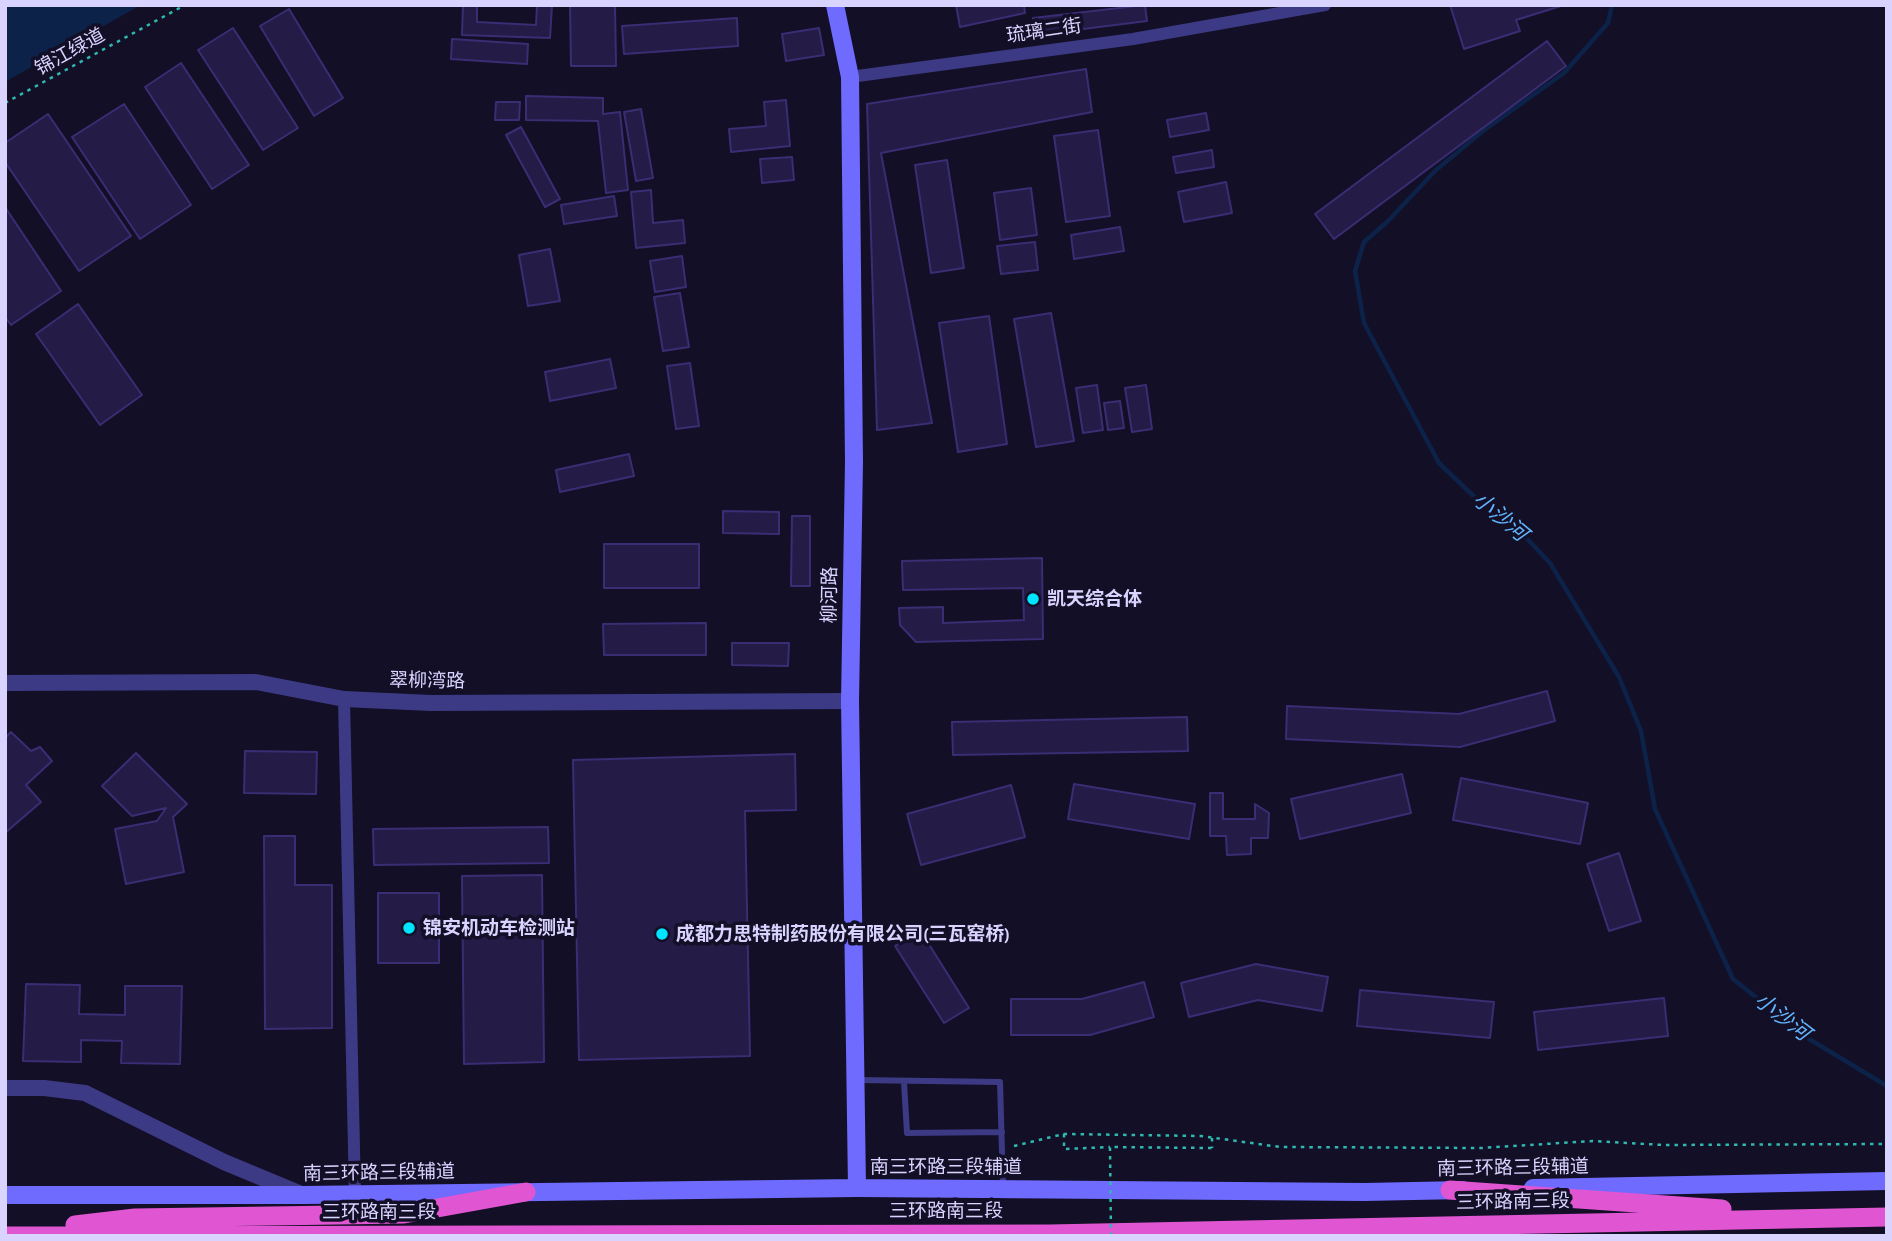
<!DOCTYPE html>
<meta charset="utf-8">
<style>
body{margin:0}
#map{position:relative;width:1892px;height:1241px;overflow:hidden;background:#130f26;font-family:"Alegreya Sans",sans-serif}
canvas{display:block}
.frame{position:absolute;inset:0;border:7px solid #d9d4ff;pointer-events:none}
</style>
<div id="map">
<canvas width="1892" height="1241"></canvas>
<div class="frame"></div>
</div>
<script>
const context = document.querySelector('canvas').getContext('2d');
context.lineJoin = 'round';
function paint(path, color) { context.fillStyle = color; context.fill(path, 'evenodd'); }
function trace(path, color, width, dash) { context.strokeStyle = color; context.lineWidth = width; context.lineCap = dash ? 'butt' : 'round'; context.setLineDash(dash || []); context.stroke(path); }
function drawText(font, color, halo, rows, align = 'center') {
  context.font = font + ' "Alegreya Sans","Noto Sans SC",sans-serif'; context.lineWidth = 7; context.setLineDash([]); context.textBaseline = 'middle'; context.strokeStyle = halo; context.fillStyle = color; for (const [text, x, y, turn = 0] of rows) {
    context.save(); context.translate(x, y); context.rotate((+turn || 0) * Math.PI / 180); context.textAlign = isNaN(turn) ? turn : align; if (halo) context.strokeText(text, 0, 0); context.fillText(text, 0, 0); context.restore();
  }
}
paint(new Path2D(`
 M5,5H141L5,82Z`), '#0c2248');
trace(new Path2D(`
 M1612,5L1608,23L1564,73L1483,131L1436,170L1387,222L1364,242L1355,271L1364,323L1439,463L1486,508L1515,526L1550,563L1619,677L1641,731L1655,809L1733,979L1809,1039L1887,1086`), '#0c2248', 4.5);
const building = new Path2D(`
 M463,5H477V22L536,25L537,5H552L550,38L462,35Z
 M570,5H615L616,66H571Z
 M956,5H1024L1025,13L960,27Z
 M1145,5L1147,21L1035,35L1033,18Z
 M1450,5H1561V6L1516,20L1520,31L1464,49Z
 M289,9L343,98L314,116L260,26Z
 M737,18L738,46L624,54L622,26Z
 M233,28L298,128L263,150L198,50Z
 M819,28L824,55L786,61L782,34Z
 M452,39L528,44L527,64L451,59Z
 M1547,41L1566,66L1334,239L1315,214Z
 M181,63L249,165L212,189L145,87Z
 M1086,69L1092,112L881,153L932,423L877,430L867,104Z
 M526,96L603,98V114L620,112L628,190L606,193L598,121L526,120Z
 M786,100L790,146L731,152L729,129L766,126L764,102Z
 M496,102H520L519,120H495Z
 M124,104L191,205L140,239L72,137Z
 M641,109L653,178L636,181L624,112Z
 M1206,113L1209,130L1170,137L1167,120Z
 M48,114L131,236L79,271L5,162V143Z
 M521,127L560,199L545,207L506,135Z
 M1098,130L1110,216L1066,222L1054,136Z
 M1212,150L1214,167L1176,173L1173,157Z
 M792,157L794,180L762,183L760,159Z
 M947,160L964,268L931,273L915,165Z
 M1226,182L1232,213L1184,222L1178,192Z
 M1031,188L1037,235L1000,240L994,193Z
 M651,190L653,223L683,220L685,243L636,248L631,192Z
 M614,196L617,216L564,224L561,205Z
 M5,207L61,291L11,325L5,317Z
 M1120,227L1124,251L1074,259L1071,235Z
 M1035,242L1038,270L1001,274L997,246Z
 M550,249L560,301L528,306L519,255Z
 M682,256L686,287L655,292L650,261Z
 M680,293L689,347L663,351L654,297Z
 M78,304L142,395L100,425L36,334Z
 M1051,313L1074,441L1036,447L1014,319Z
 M989,316L1007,444L958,452L939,323Z
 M610,359L616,388L550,401L545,372Z
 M690,363L699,426L676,429L667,366Z
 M1097,385L1103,430L1083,433L1076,388Z
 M1146,385L1152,429L1132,432L1125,388Z
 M1120,401L1124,428L1108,430L1104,403Z
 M629,454L634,476L560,492L556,470Z
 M723,511L779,512V534L723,533Z
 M792,516H810V586H791Z
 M604,544H699V588H604Z
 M1042,558L1043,639L916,642L900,625L899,608L943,607V623L1024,620L1023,588L903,590L902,561Z
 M706,623V655H604L603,624Z
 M732,643H789L788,666L732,665Z
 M1547,691L1555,721L1460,747L1286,739L1287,706L1459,714Z
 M1187,717L1188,751L953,755L952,722Z
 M11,732L31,751L40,747L52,761L26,785L41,802L5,833V738Z
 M245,751L317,752L316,794L244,793Z
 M136,753L187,804L173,817L184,872L126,884L115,829L157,821L166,808L132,816L102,786Z
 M795,754L796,810L745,811L750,1056L579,1060L573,760Z
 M1402,774L1411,813L1300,839L1291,799Z
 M1461,778L1588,803L1580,844L1453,820Z
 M1074,784L1195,804L1189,839L1068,819Z
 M1011,785L1025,837L921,865L907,814Z
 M1210,793H1223V819H1255V804L1269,813L1268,838H1251V854L1227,855L1226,836H1210Z
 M548,827L549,863L374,865L373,829Z
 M264,836H295V885H332V1028L265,1029Z
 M1619,853L1641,921L1609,931L1587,864Z
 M542,875L544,1062L464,1064L462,876Z
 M378,893H439V963H378Z
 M920,930L969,1008L944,1023L895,946Z
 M1256,964L1328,977L1322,1011L1258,1000L1189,1017L1181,983Z
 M1144,982L1154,1017L1090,1035H1011V999H1082Z
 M26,984L80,985L79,1014L125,1015V986H182L180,1064L121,1063L122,1041L81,1040V1062L23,1061Z
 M1360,990L1494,1002L1490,1038L1357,1026Z
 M1664,998L1668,1036L1538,1050L1534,1012Z`);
paint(building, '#241b47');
trace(building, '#3b2d73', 2);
trace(new Path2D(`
 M5,103L185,5
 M1064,1134V1149L1110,1147
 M1212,1138V1148
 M1014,1146L1064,1134L1201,1136L1280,1147L1481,1148L1593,1141L1664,1145L1887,1144`), '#2fb8b0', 2.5, [3.5, 5]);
trace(new Path2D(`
 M857,1080L1000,1082L1003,1187
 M904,1082L907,1133L1002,1132`), '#3d3a85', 6);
trace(new Path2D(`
 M850,77L1133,39L1325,5
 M344,699L355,1194`), '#3d3a85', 12);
trace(new Path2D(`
 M5,683L256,682L344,699L431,703L850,701
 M5,1088H44L85,1093L224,1162L301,1194`), '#3d3a85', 16);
trace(new Path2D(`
 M835,5L850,77L854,462L850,701L857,1188
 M1533,1188L1887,1181
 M5,1195H303L857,1188L1364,1192L1463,1190`), '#6f6bff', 18);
trace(new Path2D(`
 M1450,1190L1722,1209
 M75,1225L135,1218L404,1214L526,1192
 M5,1236L1049,1234L1887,1217`), '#e055d1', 19);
trace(new Path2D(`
 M1111,1236L1110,1147L1212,1148`), '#2fb8b0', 2.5, [3.5, 5]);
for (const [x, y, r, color] of [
 [1033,599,7,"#00e5ff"],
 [409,928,7,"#00e5ff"],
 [662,934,7,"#00e5ff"]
]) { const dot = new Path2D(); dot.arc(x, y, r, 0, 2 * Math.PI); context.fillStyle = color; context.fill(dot); trace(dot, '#130f26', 2.5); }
drawText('19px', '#d9d4ff', '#130f26', [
 ["琉璃二街",1044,31,-8],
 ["锦江绿道",70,52,-29],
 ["柳河路",830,595,-89],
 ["翠柳湾路",427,681,1],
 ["南三环路三段辅道",946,1167],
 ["南三环路三段辅道",1513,1168,-1],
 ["南三环路三段辅道",379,1173,-1],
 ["三环路南三段",1513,1202,-1],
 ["三环路南三段",946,1211],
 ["三环路南三段",379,1212]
]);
drawText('bold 19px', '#d9d4ff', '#130f26', [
 ["凯天综合体",1047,599],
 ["锦安机动车检测站",423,928],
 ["成都力思特制药股份有限公司(三瓦窑桥)",676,934]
], 'left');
drawText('italic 21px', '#62b6ff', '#130f26', [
 ["小沙河",1500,517,40],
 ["小沙河",1782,1017,38]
]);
</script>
